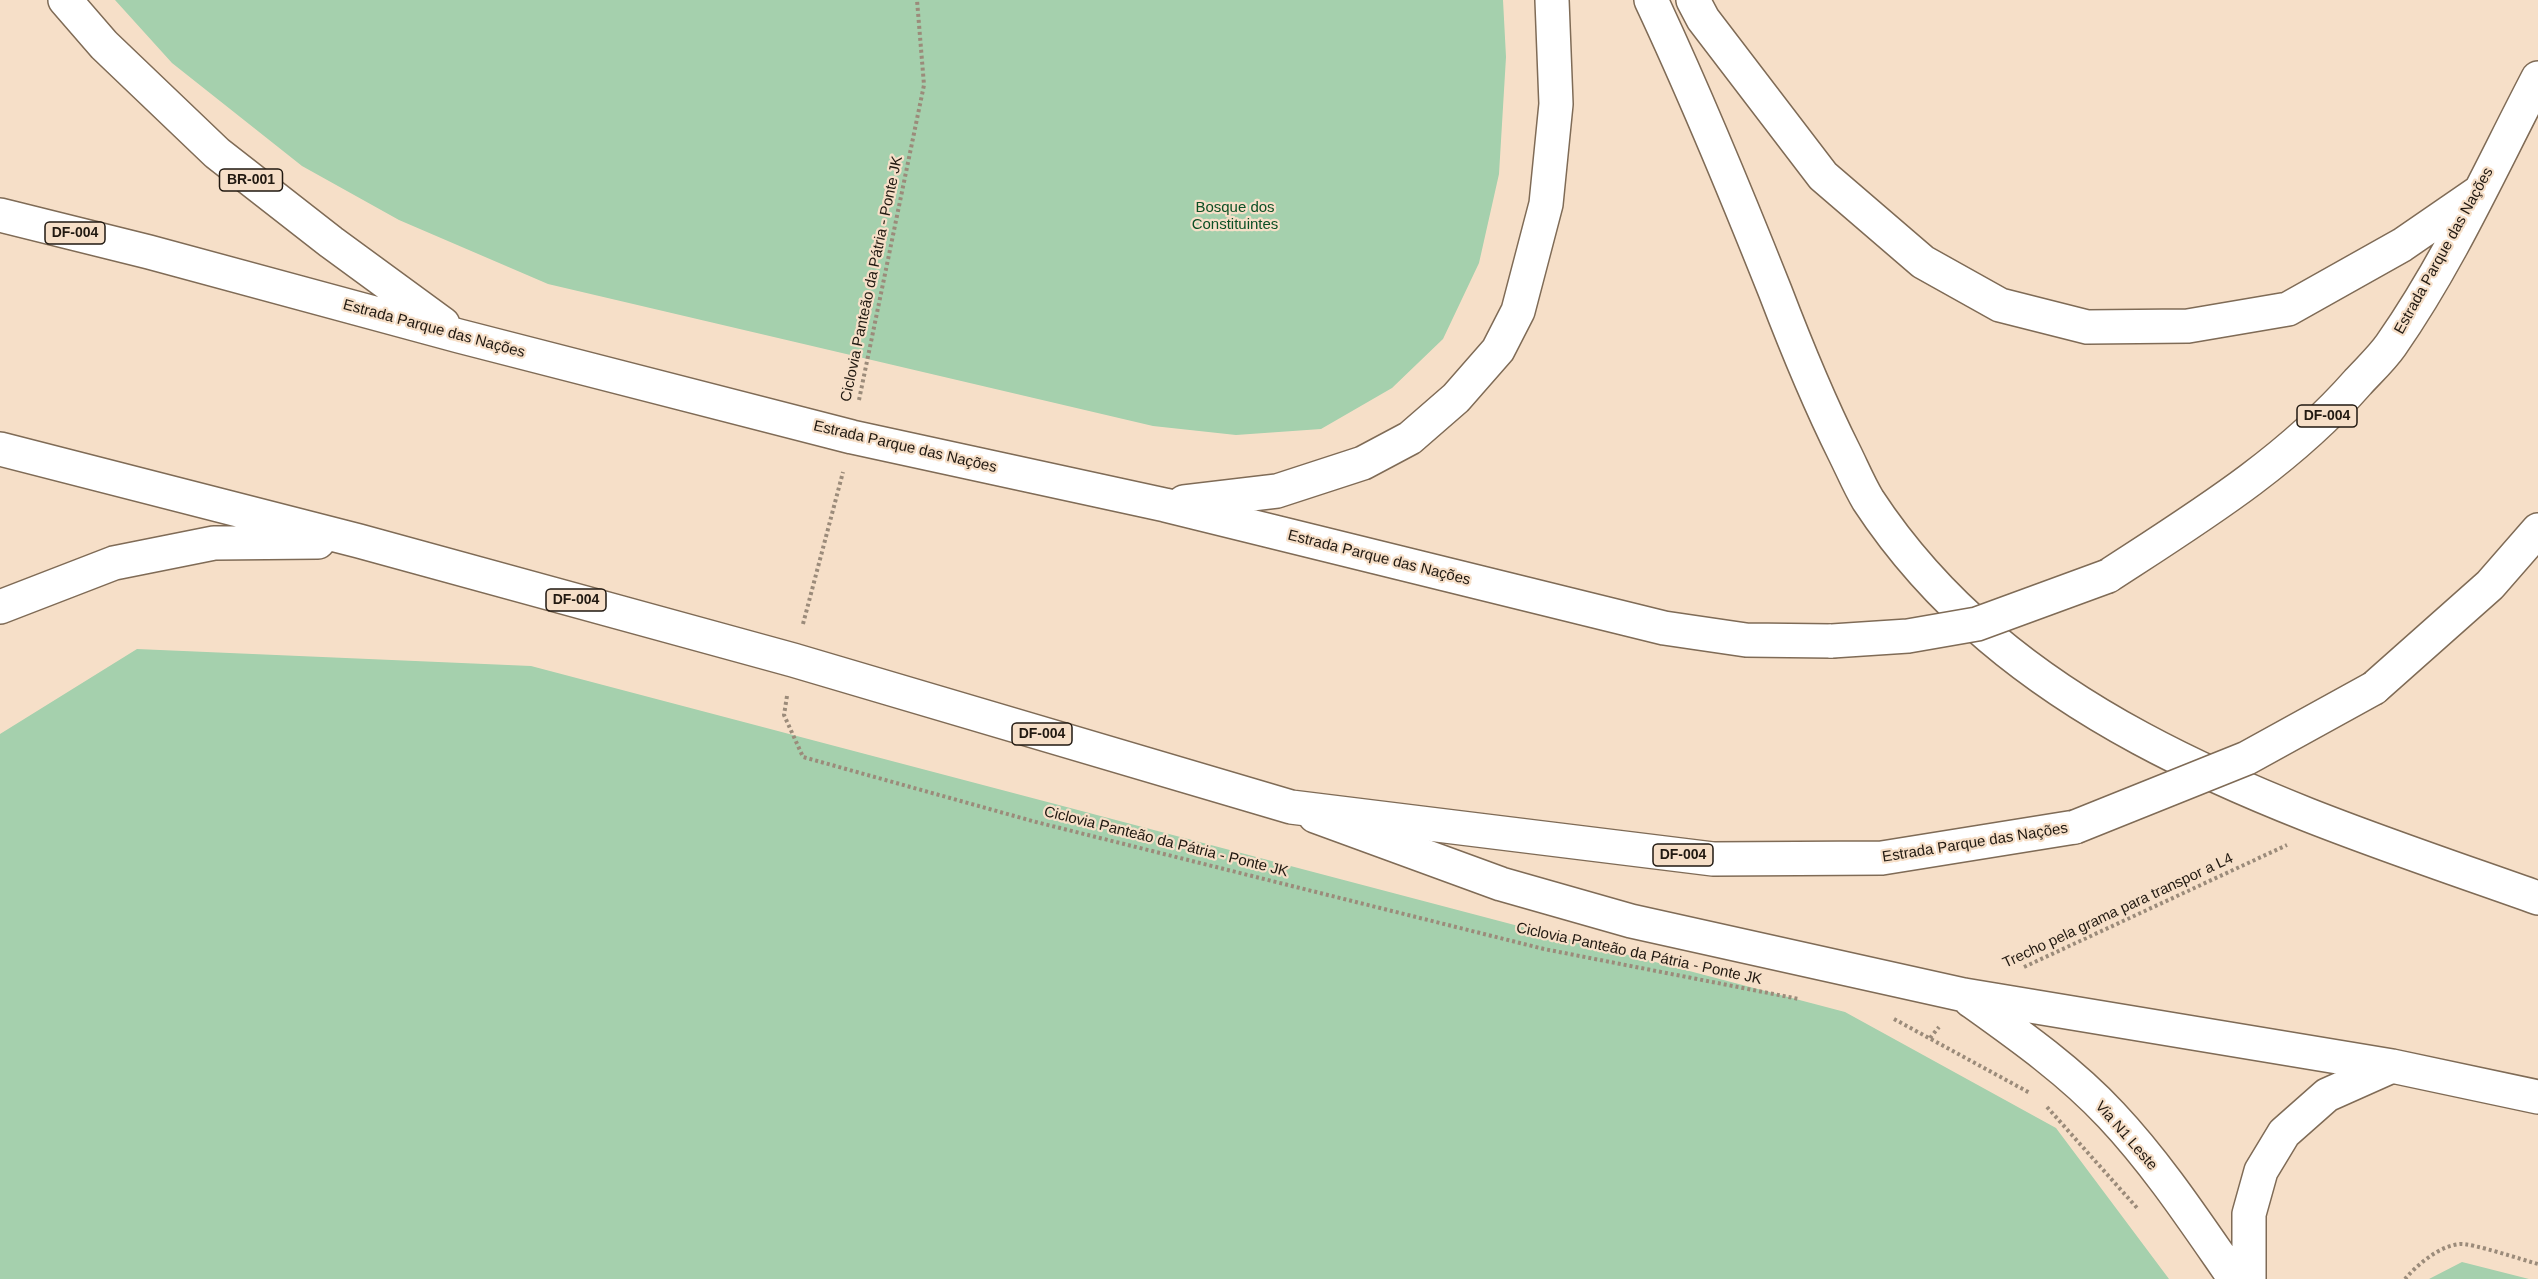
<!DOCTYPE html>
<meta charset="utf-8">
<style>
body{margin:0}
canvas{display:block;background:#f6dfc8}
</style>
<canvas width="2538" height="1279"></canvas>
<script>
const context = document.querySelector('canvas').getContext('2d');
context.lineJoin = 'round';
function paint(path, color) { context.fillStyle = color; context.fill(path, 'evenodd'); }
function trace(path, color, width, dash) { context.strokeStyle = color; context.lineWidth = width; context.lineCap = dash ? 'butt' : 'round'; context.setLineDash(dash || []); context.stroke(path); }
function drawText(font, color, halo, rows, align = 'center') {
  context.font = font + ' Helvetica,sans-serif'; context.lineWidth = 4.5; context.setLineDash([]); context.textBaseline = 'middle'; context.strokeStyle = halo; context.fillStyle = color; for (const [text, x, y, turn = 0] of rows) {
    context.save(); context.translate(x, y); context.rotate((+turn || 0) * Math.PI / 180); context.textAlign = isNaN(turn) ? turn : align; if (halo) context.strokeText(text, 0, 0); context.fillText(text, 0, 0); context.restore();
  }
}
paint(new Path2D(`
 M115,0H1503L1506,57L1499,174L1479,263L1443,339L1392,388L1321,429L1236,435L1153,426L548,284L399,220L302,166L172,63Z
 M137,649L531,666L1845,1012L2056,1128L2169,1279H0V734Z
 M2462,1262L2529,1279H2429Z`), '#a5d0ad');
const major = new Path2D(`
 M1651,0C1696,96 1736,193 1775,291C1796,346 1818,400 1844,452C1852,468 1859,485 1868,500C2019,730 2293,811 2538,898
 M1315,816L1501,884L1631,921L1964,995L2392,1066L2538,1097
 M1970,1000C2019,1035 2070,1071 2111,1115C2158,1165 2196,1223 2235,1279
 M2249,1279V1214L2261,1171L2284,1133L2327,1095L2392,1066`);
const highway = new Path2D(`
 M65,0L104,45L217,153L331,242L443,324
 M1693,0L1703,19L1823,176L1923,262L2000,305L2087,327L2188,326L2288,309L2402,245L2479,192
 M0,215L149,252L459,336L852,437L1165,505L1664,628L1746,640L1832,641
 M0,449L359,541L793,660L1291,807L1713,859L1882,858L2075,827
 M1184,502L1277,491L1363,463L1410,438L1456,398L1498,350L1518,311L1546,204L1556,104L1552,0
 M2108,576C2197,518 2287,463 2358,382C2369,370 2382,358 2391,345C2449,262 2491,168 2538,78
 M0,607L114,563L214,543L318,542
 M2374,688L2490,585L2538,530`);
trace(major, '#7f6b56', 36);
trace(highway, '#7f6b56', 36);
trace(new Path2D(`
 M859,400L924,85L917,0
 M803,624L843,472
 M787,696L784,715L803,757L1036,822L1544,949L1799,999
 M2024,967L2287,845
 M1894,1019L2030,1093
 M1930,1038L1939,1027
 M2047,1107L2138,1209
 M2405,1279C2418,1264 2439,1246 2460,1244C2472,1243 2523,1260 2538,1264`), '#9b8b7a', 4, [3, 3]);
trace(major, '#fff', 33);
trace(highway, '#fff', 33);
const highwayBridge = new Path2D(`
 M1832,641L1908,636L1977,624L2108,576
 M2075,827L2247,758L2374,688`);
trace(highwayBridge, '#7f6b56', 36, []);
trace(highwayBridge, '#fff', 33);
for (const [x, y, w] of [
 [251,180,63],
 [75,233,60],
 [2327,416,60],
 [576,600,60],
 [1042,734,60],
 [1683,855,60]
]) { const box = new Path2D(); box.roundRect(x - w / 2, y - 11, w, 22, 4.5); context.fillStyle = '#f6dfc8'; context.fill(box); trace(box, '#211911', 1.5); }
drawText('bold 14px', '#211911', null, [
 ["BR-001",251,180],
 ["DF-004",75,233],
 ["DF-004",2327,416],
 ["DF-004",576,600],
 ["DF-004",1042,734],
 ["DF-004",1683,855]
]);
drawText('15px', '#0b4f24', '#f6dfc8', [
 ["Bosque dos",1235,208],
 ["Constituintes",1235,225]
]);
drawText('15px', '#211911', '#f6dfc8', [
 ["Estrada Parque das Nações",2444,251,-61],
 ["Ciclovia Panteão da Pátria - Ponte JK",872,279,-78],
 ["Estrada Parque das Nações",434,329,15],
 ["Estrada Parque das Nações",905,447,13],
 ["Estrada Parque das Nações",1379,558,14],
 ["Ciclovia Panteão da Pátria - Ponte JK",1166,842,14],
 ["Estrada Parque das Nações",1975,843,-9],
 ["Trecho pela grama para transpor a L4",2118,911,-25],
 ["Ciclovia Panteão da Pátria - Ponte JK",1639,954,12],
 ["Via N1 Leste",2126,1136,49]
]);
</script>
